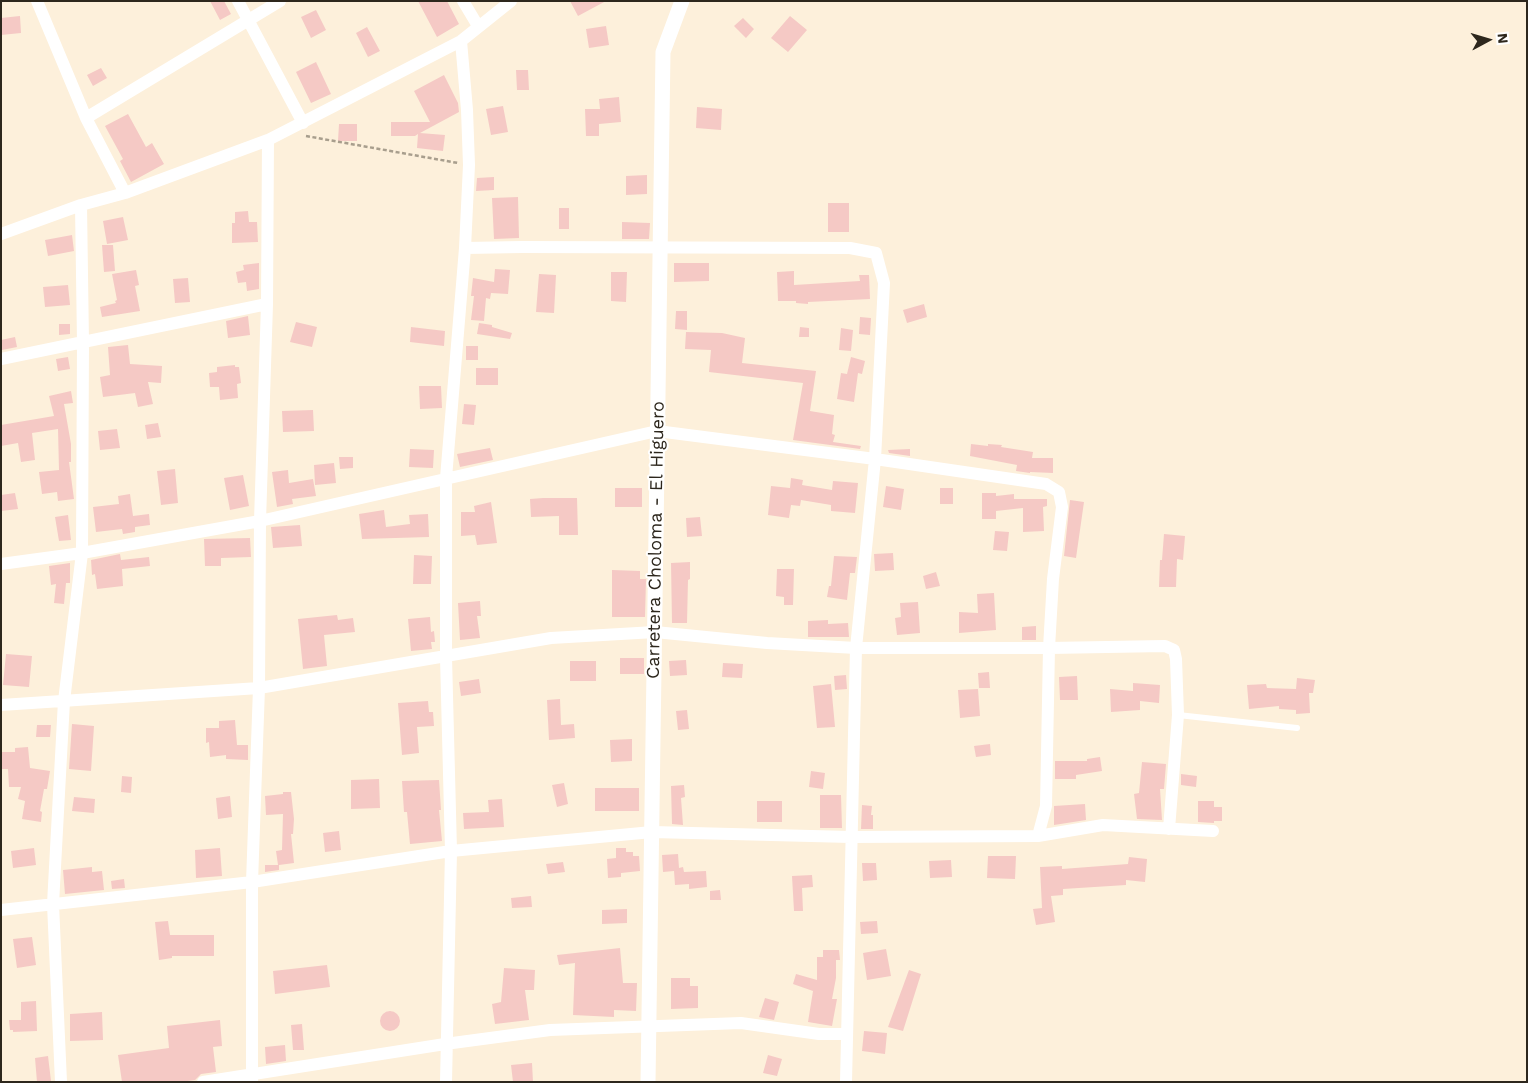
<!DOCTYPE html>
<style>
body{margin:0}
#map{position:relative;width:1528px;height:1083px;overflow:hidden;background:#fdf0db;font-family:"Work Sans",sans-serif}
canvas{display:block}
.frame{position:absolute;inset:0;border:2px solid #2d271d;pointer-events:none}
.north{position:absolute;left:1463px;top:15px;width:50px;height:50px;-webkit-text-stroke:4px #fff;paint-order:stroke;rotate:84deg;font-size:14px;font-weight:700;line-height:20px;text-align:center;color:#2d271d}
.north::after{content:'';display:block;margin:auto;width:18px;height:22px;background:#2d271d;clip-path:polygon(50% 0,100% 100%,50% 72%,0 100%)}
</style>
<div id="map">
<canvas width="1528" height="1083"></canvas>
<div class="frame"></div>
<div class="north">N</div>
</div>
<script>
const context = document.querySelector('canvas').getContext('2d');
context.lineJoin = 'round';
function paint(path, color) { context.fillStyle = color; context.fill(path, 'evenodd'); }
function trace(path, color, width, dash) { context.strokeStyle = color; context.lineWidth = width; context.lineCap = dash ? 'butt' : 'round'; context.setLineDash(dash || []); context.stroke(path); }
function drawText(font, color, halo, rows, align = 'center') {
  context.font = font + ' "Work Sans",sans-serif'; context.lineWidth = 4; context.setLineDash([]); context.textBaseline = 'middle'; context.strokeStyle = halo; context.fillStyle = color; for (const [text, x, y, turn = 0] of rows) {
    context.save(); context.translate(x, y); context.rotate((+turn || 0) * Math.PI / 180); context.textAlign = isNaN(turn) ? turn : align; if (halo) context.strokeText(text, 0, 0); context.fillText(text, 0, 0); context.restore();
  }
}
paint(new Path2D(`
 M210,1H224L231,14L220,20Z
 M418,1H447L459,24L437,37Z
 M570,1H606L578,16Z
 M316,10L326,30L311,38L301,17Z
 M20,16L21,33L1,35V18Z
 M790,16L807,30L788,52L771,38Z
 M743,18L754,29L746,38L734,26Z
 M606,26L609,45L589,48L586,29Z
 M367,27L380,51L368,57L356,33Z
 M316,62L331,94L311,103L296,72Z
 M101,68L107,78L93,86L87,75Z
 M516,70H528L529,90H517Z
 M444,75L458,103L459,112L420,133L445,135L443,151L417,148L418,134L415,136H391V122H430L414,91Z
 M619,97L621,122L599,124V136H586L585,109H600L599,99Z
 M503,106L508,132L491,135L486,109Z
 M697,107L722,109L721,130L696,128Z
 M128,114L146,147L152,143L164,164L131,182L120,161L123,159L105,126Z
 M339,124H357V141H338Z
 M647,175V194L626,195V176Z
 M494,177V190L476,191L477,178Z
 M518,197L519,238L494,239L492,198Z
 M828,203H849V232H828Z
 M559,208H569V229H559Z
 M248,211L249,222H257L258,242L232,243V223H235V212Z
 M123,217L128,240L107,244L103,221Z
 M622,222L650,223L649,239H622Z
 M72,235L74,251L48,256L45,240Z
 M102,245H113L115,271L104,272Z
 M259,263V289L247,291L246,282L238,283L236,272L244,270L243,265Z
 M674,263H709V281L674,282Z
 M495,269L510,270L508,294L491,293L490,299L486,298L484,321L471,320L474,296H471L473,278L494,282Z
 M136,270L139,285L135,286L140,311L102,317L100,307L116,303L115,301L117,300L112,274Z
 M794,271V285L860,281L859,275H869L870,299L808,302V304L796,303V301H778L777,272Z
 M611,272H627L626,302L611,301Z
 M539,274L556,275L554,313L536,312Z
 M188,278L190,302L175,303L173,279Z
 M68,285L70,305L45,307L43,287Z
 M924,304L927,317L907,323L903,310Z
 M676,311H687V330L675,329Z
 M248,316L250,335L228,338L226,321Z
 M860,317L871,318L870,335L859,334Z
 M296,322L317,327L312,347L290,342Z
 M479,323L492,325V327L512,333L510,339L477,334Z
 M59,324H70V334L59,335Z
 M411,327L445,331L444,346L410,342Z
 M800,327L809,328V337H799Z
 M841,328L853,330L851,351L839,350Z
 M686,332L722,333L745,338L742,363L816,371L810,411L834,415L832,434L835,435L833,442L861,446L860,449L793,440L803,383L709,372L711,350L685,349Z
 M15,337L17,347L2,350L1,340Z
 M128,345L130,364L162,366L161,383L148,382L153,404L138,407L135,393L103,397L100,377L110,375L108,347Z
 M466,346H478V360H466Z
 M68,357L70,369L58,371L56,359Z
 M851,357L865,361L862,374L858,373L854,402L837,399L841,373L847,374Z
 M235,365V367H239L241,383L237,384L238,398L220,400L219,387H210L209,373L217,372V367Z
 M476,368H498V385H476Z
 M419,386H441L442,408L420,409Z
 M71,391L73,403L64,404L71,444V462H69L74,499L58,501L57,492L42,494L39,472L59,470L58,429L32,433L35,460L21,462L18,443L1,446V425L54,416L49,396Z
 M464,404L476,405L474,425L462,424Z
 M313,410L314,431L283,432L282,411Z
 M158,423L161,437L147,439L145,425Z
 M117,429L120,448L100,450L98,431Z
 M971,444L988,446V444L1002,445L1001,447L1033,452L1032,458H1053V473L1030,472V473L1016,471L1017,465L970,456Z
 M490,448L493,460L460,467L457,454Z
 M410,449L434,450L433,468L409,467Z
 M910,449V456L889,453L888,450Z
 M339,457H353V468L340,469Z
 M334,463L336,483L315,485L314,465Z
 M175,469L178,503L161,505L157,471Z
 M288,470L289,483L313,479L316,496L292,499L293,504L277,507L272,472Z
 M243,475L249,506L230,510L224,478Z
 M791,478L803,480L802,485L832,490L833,481L858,483L855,513L831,511V505L801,500L800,506L791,505L789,518L768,515L771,486L790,488Z
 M886,486L904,489L901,510L883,507Z
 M615,488H642V507H615Z
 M940,488H953V504H940Z
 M15,493L18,509L1,511V495Z
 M982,493H996V496L1014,494V499H1047V506L1043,507L1044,531L1023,532V508L996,511V519H982Z
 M130,494L133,516L149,514L150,525L135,527V532L123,534L122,529L96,532L93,507L119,504L118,496Z
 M543,498H577L578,535H559V516L531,517L530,499Z
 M1070,500L1084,502L1076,558L1064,556Z
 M491,502L497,543L477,545L475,535L461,536V512H475L474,506Z
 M384,510L386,527L410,524L409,515L428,514L429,537L362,539L359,514Z
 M68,515L71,540L59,541L55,517Z
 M700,517L702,536L687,537L686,518Z
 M300,525L302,546L273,548L271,527Z
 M995,531L1009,532L1007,551L993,550Z
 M1164,534L1185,536L1183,560L1177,559L1176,587H1159L1160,560H1162Z
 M250,538L251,557L221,558V566H205L204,539Z
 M893,553L894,570L875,571L874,554Z
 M120,554L121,560L149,557L150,566L122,569L123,586L97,589L95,574L92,575L91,560Z
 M414,555L432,556L431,584H413Z
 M834,556L857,557L855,573H850L847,600L827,597L829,586H831Z
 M690,562V579L688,580L687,623H672L671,563Z
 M70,563V583H66L64,604L54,603L56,584L51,585L49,566Z
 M777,569H794L793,605H784V597L776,596Z
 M612,570L640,571V579H646L645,617H612Z
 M936,572L940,586L926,589L923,576Z
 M994,593L996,630L959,633V612L978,613L977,594Z
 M480,601L481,616H477L480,638L460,640L458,603Z
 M918,602L920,633L897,635L895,618L901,617L900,603Z
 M337,615L338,620L353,618L355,632L324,635L327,666L303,669L298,619Z
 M430,617L431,632L434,631L435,642H431L432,649L411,651L408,619Z
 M828,620V624L848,623L849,637H808V621Z
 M1036,626V640H1022V627Z
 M6,654L32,656L29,687L3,685Z
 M620,658H644V674H620Z
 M686,660L687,675L670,676L669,661Z
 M570,661H596V681H570Z
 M723,663L743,664L742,678L722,677Z
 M989,672L990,688H979L978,673Z
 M846,675L847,689L835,690L834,676Z
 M1077,676L1078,700H1060L1059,677Z
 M1297,678L1315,680L1313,693H1309L1310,713L1296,714V710L1279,709V706L1249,709L1247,685L1266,684L1267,688L1296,689Z
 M479,679L481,693L461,696L459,682Z
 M1133,683L1160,685L1159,703L1140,701V710L1111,712L1110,689L1133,691Z
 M831,684L835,727L817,728L813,686Z
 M978,689L980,716L960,718L958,690Z
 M560,699L561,725L574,724L575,738L549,740L547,700Z
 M428,701L429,712H433L434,726L417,727L419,753L402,755L398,703Z
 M687,710L689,729L678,730L676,711Z
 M235,720L237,745H248V760L226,759V755L210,757L209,742L206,743V728H219V721Z
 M72,724L94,726L91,771L69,769Z
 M37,725H51L50,737H36Z
 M632,739V761L611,762L610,740Z
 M990,744L991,755L976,757L974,746Z
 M28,747L30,768L50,771L47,789H44L40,811L42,812L41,822L22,819L25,801L18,799L21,787H9L8,769H1V752H15V748Z
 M1100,757L1102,771L1076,775V779H1055V761H1087V759Z
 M1142,762L1166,764L1164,789H1160L1162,820L1137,819L1134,794L1139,793Z
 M811,771L825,773L823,789L809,787Z
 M1181,774L1197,776L1196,787L1181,785Z
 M122,776L132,777L131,793L121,792Z
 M379,779L380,808L351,809V780Z
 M439,780L441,810H439L442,841L410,844L407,812H404L402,781Z
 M564,783L568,804L557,807L552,785Z
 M684,785L685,797L681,798L683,825L672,824L671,786Z
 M595,788H639V811H595Z
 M283,792H291L294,819L293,834H291L294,863L279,865V870L265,872V865H278L276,851L282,850L283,814L266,815L265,796L283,794Z
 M820,795H841L842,828H820Z
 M230,796L232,817L218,819L216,798Z
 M74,797L95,799L94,813L72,811Z
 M502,799L504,827L464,829L463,813L489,812L488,800Z
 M757,801H782V822H757Z
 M1198,801H1214V807H1222V821H1214V823L1198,822Z
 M1085,804L1086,820L1054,825V806Z
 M862,805L872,806L871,815H873V829H861Z
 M339,831L341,850L325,852L323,833Z
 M34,848L36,865L13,868L11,851Z
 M220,848L222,876L196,878L195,850Z
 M616,848H626V852H633V856H639L640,871L621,873V877L608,878L607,859L616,858Z
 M678,854L679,868L683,867L684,872L706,871L707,887L689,889V884L675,885L674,871L663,872L662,855Z
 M988,856H1016L1015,879L987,878Z
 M1129,857L1147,859L1145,882L1126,880V885L1063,889V895L1051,896L1055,922L1036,925L1033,909L1042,908L1040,867L1062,866V869L1128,864Z
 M951,860L952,877L930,878L929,861Z
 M563,862L565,872L548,874L546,864Z
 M862,863H876L877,880L863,881Z
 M92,867V872L102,871L104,890L65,894L63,870Z
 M812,875L813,887L802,888L803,911H794L792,876Z
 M124,879L125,888L112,889L111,881Z
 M720,890L721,900H710V891Z
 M531,896L532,907L512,908L511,898Z
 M627,909V923L602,924V910Z
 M168,921L170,935H214V956H172V958L159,960L155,922Z
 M877,921L878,933L861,934L860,922Z
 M32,937L36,965L17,968L13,939Z
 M620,948L623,983H637L636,1011L614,1010V1017L573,1015L575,963L559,965L557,955Z
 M886,949L891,976L867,980L863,953Z
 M823,950H839L840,960H836V978L832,999H837L832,1026L808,1022L813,991L793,984L796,974L817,980V957H823Z
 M327,965L330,987L275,994L273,971Z
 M504,968L535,970L534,990H525L529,1020L495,1024L492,1004L501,1002Z
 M909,970L921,974L903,1031L888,1027Z
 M671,978H690V986H698V1008L671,1009Z
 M765,998L779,1002L774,1020L759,1017Z
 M36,1001L37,1031L13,1032V1030H10L9,1020H21V1002Z
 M380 1021a10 10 0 1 1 20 0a10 10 0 1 1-20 0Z
 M102,1012L103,1040L70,1041V1014Z
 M220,1020L222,1046L213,1047L216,1072L201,1074L195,1080L180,1082H122L118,1055L169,1048L167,1026Z
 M302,1024L304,1050H293L291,1025Z
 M864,1031L887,1033L885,1054L862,1051Z
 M285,1045L286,1061L266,1064L265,1047Z
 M768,1055L782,1059L777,1076L763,1073Z
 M48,1056L51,1081L37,1082L35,1058Z
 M532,1063L533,1082H513L511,1065Z`), '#f5c9c5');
trace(new Path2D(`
 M306,136L458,163`), '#a89e8d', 2.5, [4, 2.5]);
trace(new Path2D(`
 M1178,715L1297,728`), '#fff', 6);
trace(new Path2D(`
 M37,1L86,118L125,193
 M238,1L303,123
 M463,1L478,26
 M86,118L280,1
 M1,234L81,205L125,193L268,140L461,41L511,1
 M465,248L522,247L850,248L876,253L884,283L875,459L856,648L846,1082
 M1,359L267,304
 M1,564L82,553L260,521L657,431L875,459L1046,484L1059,492L1062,507L1053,579L1049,648L1046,806L1038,836
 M1,705L259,688L551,638L655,632L767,643L856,648H1049L1165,646L1174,650L1176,659L1178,715L1169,829
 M1,910L252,882L451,851L652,832L851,837L1038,836L1103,825L1213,831
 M61,1082L53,904L64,701L82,553L83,343L81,205
 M203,1082L445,1044L550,1030L741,1023L819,1034H847
 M252,1082V882L259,688L260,521L267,304L268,140
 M446,1082L451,851L446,657V478L465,248L469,165L467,110L461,41`), '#fff', 12);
trace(new Path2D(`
 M648,1082L663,52L682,1`), '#fff', 15);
drawText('18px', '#2d271d', '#fff', [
 ["Carretera Choloma - El Higuero",656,540,-89]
]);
</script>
